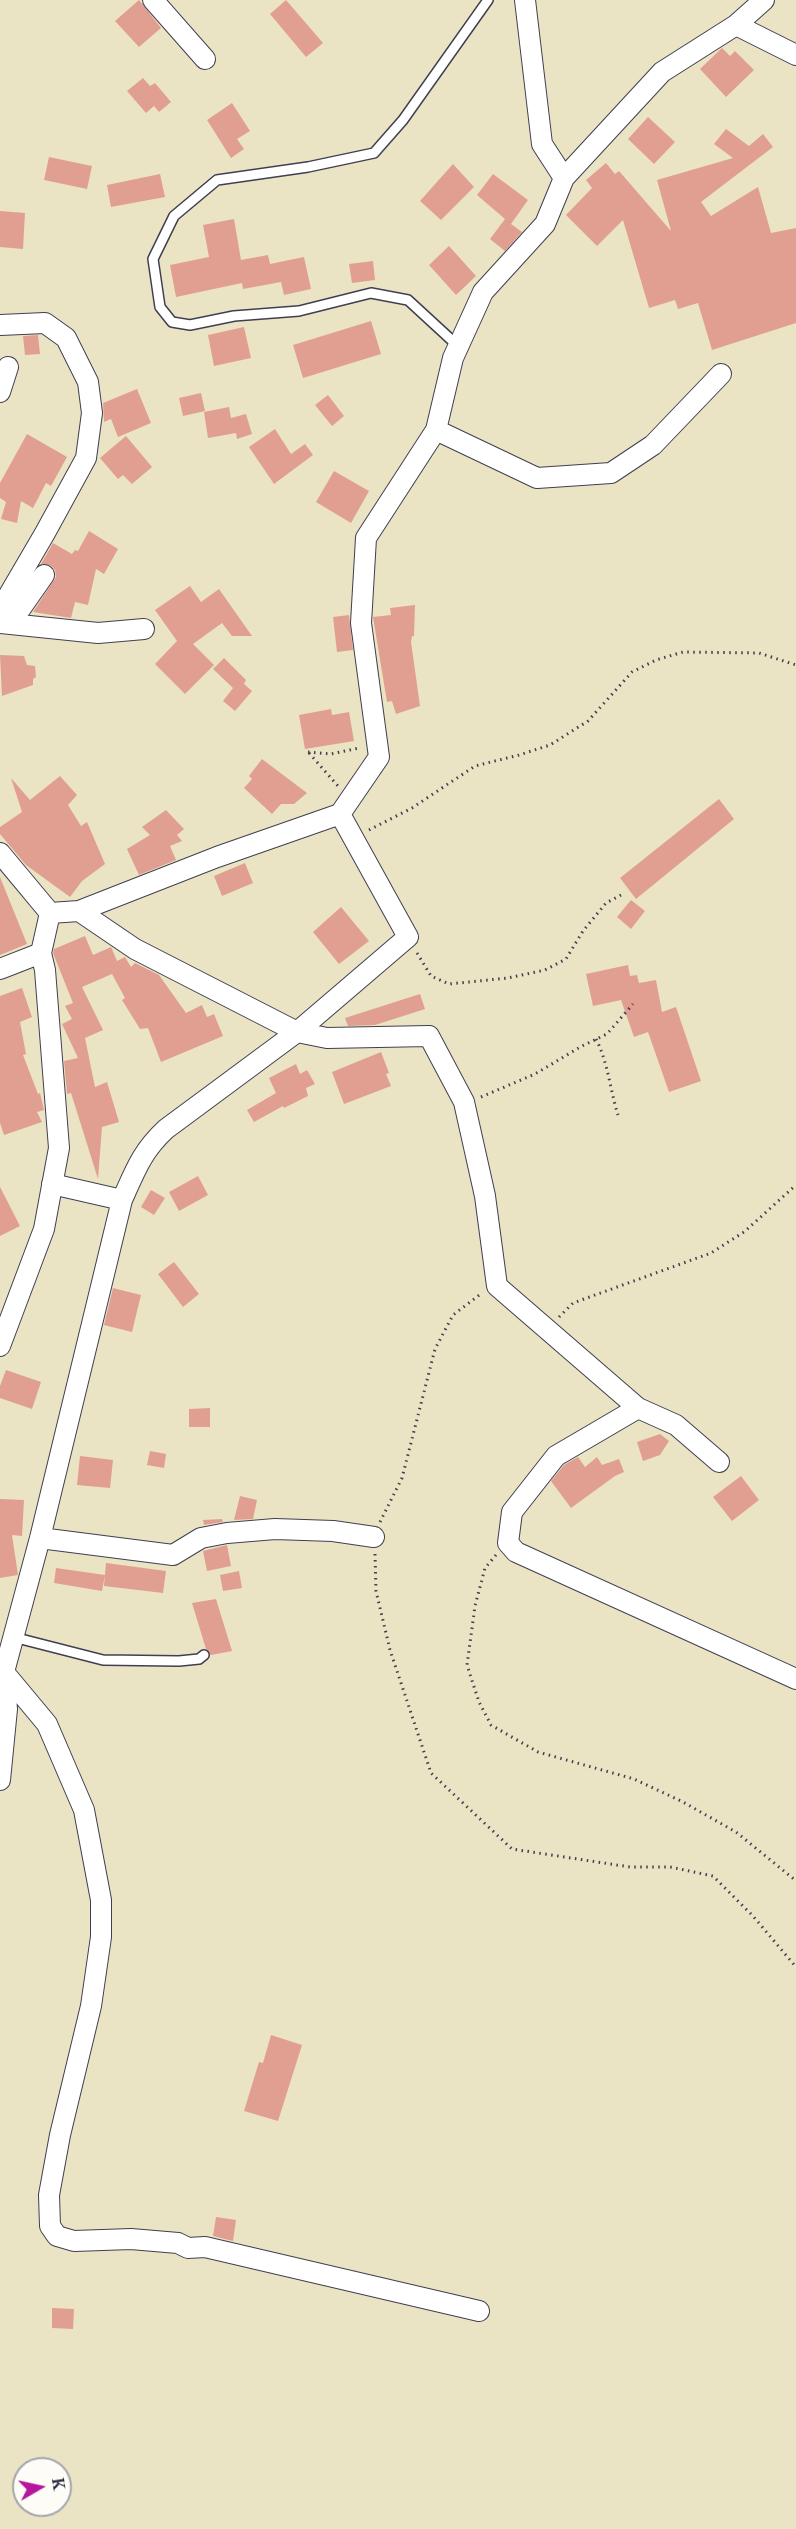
<!DOCTYPE html>
<style>
body{margin:0}
#map{position:relative;width:796px;height:2529px;overflow:hidden;background:#eae4c4;font-family:Cardo,serif}
canvas{display:block}
.north{position:absolute;left:12px;top:2457px;width:60px;height:60px;box-sizing:border-box;background:#fdfcf7;border:2px solid #a5a5ac;border-radius:50%;rotate:81deg;font-size:16px;font-weight:700;line-height:24px;text-align:center;color:#22223b}
.north::after{content:'';display:block;margin:auto;width:21px;height:27px;background:#b5179e;clip-path:polygon(50% 0,100% 100%,50% 72%,0 100%)}
</style>
<div id="map">
<canvas width="796" height="2529"></canvas>
<div class="north">K</div>
</div>
<script>
const context = document.querySelector('canvas').getContext('2d');
context.lineJoin = 'round';
function paint(path, color) { context.fillStyle = color; context.fill(path, 'evenodd'); }
function trace(path, color, width, dash) { context.strokeStyle = color; context.lineWidth = width; context.lineCap = dash ? 'butt' : 'round'; context.setLineDash(dash || []); context.stroke(path); }
paint(new Path2D(`
 M139,0L161,28L139,47L115,21Z
 M286,0L323,43L306,57L270,14Z
 M722,48L730,56L735,51L754,70L726,97L700,69Z
 M143,78L150,86L155,83L171,102L159,112L154,106L146,113L127,91Z
 M232,103L250,131L237,139L244,149L231,158L207,120Z
 M648,117L675,142L654,164L628,139Z
 M726,129L749,146L763,134L773,147L701,202L711,216L758,187L771,233L796,228V323L712,350L698,303L678,309L675,300L649,308L623,220L597,246L566,215L592,188L586,180L606,163L615,174L619,171L671,231L657,180L733,158L714,144Z
 M49,157L92,166L87,189L44,180Z
 M453,164L474,187L441,220L420,201Z
 M160,174L165,197L111,207L107,185Z
 M493,174L528,200L511,224L522,232L505,251L490,239L505,219L477,195Z
 M0,211L25,213L23,249L0,247Z
 M234,219L241,260L268,255L270,264L304,257L311,289L284,295L281,282L243,289L242,283L176,297L170,265L209,257L203,225Z
 M449,246L476,276L456,295L429,265Z
 M373,261L375,280L352,283L349,264Z
 M371,321L381,354L303,378L293,345Z
 M244,327L251,358L214,366L208,335Z
 M38,335L40,354L25,355L23,336Z
 M137,389L151,423L118,437L111,419L104,422L103,403Z
 M201,393L205,411L183,416L179,398Z
 M328,395L344,416L332,426L315,405Z
 M229,407L231,418L246,414L252,434L237,439L236,433L208,438L204,412Z
 M275,429L291,454L305,444L313,455L274,484L249,447Z
 M27,434L67,457L51,486L46,483L33,508L21,501L17,523L1,519L6,502L0,498V483Z
 M126,436L152,467L132,484L123,475L118,479L100,458Z
 M334,471L369,491L351,523L316,502Z
 M89,531L118,549L104,574L96,569L88,605L75,602L71,618L33,612L56,577L55,570L51,566L41,564L53,543L72,554L75,550L78,551Z
 M190,586L201,602L219,589L252,636H232L222,623L193,644L214,665L185,694L155,664L177,641L155,610Z
 M415,605L414,636H412L411,642L420,706L396,714L392,701L387,702L373,617L391,615L390,608Z
 M349,615L353,650L337,652L333,617Z
 M0,655L24,656L27,665L35,666L36,677L33,679V685L2,696Z
 M224,658L246,680L244,684L252,691L235,711L223,701L233,688L213,669Z
 M331,709L332,715L349,712L354,741L305,749L299,715Z
 M262,759L307,793L294,804H281L272,814L244,788L252,779L249,776Z
 M60,776L77,795L68,805L81,826L87,822L105,864L82,881L70,897L26,865L0,834V827L22,812L11,778L30,800Z
 M719,799L734,819L636,899L620,878Z
 M166,810L184,829L177,835L182,841L170,846L176,860L139,875L127,849L150,835L142,827Z
 M245,863L253,883L222,896L214,876Z
 M0,877L27,944L0,955Z
 M631,900L645,911L631,929L617,917Z
 M341,907L369,941L339,964L313,932Z
 M85,936L93,955L111,947L117,961L125,957L131,967L135,963L159,975L186,1013L202,1005L207,1017L214,1014L223,1036L161,1062L148,1028L140,1029L122,1000L125,998L112,974L82,987L103,1030L85,1038L95,1087L107,1082L119,1122L102,1127L98,1179L71,1093L67,1094L64,1061L78,1058L62,1024L72,1019L65,1006L73,1003L53,953L54,949Z
 M628,965L630,976L637,975L639,983L656,980L662,1012L676,1007L701,1081L669,1092L648,1032L634,1037L621,1000L593,1006L586,974Z
 M22,988L32,1017L20,1022L26,1054L23,1055L38,1094L40,1093L44,1110L37,1112L42,1122L4,1135L0,1123V996Z
 M420,994L425,1009L375,1025L348,1026L345,1018Z
 M381,1052L389,1073L386,1074L391,1086L344,1104L332,1072Z
 M296,1064L300,1074L307,1070L315,1084L306,1088L308,1096L284,1108L283,1106L254,1122L247,1110L276,1093L269,1078Z
 M198,1176L208,1195L179,1211L169,1192Z
 M0,1187L20,1226L0,1236Z
 M151,1190L165,1198L154,1215L141,1207Z
 M174,1262L199,1294L183,1307L158,1274Z
 M113,1288L141,1295L132,1332L104,1325Z
 M6,1370L41,1382L32,1409L0,1398V1386Z
 M210,1408V1427H189V1409Z
 M660,1434L669,1441L660,1455L643,1461L637,1442Z
 M150,1451L166,1454L164,1468L147,1465Z
 M80,1456L113,1460L110,1488L77,1485Z
 M578,1457L585,1467L597,1457L602,1465L619,1459L624,1472L615,1476L571,1508L551,1481L564,1465Z
 M741,1476L759,1500L732,1521L713,1497Z
 M240,1496L257,1500L253,1519L234,1520Z
 M0,1499L24,1500L22,1536L12,1535L18,1575L0,1578Z
 M222,1519L223,1522L204,1525L203,1520Z
 M227,1545L231,1566L207,1571L203,1551Z
 M106,1563L166,1571L163,1593L104,1586Z
 M56,1568L105,1575L102,1591L54,1583Z
 M239,1571L242,1588L223,1591L220,1575Z
 M216,1599L232,1651L211,1655L206,1649L192,1603Z
 M271,2035L302,2045L278,2121L244,2111L259,2062L263,2063Z
 M216,2217L236,2220L233,2241L213,2236Z
 M52,2308L74,2309L73,2329L52,2328Z`), '#e19f92');
const lane = new Path2D(`
 M458,346L408,300L371,293L299,311L234,316L190,325L172,322L160,307L153,259L174,216L217,180L308,167L374,153L403,120L488,0
 M13,1637L103,1660L179,1661L199,1659L204,1655`);
const street = new Path2D(`
 M153,0L205,59
 M525,0L542,144L564,178
 M736,25L764,0
 M0,325L45,323L66,338L88,382L92,413L86,458L45,533L0,610
 M0,392L8,367
 M436,430L537,478L611,473L653,445L721,374
 M3,606L21,608L44,575
 M0,623L98,633L144,629
 M0,853L50,913L41,953L45,970L59,1148L44,1229L0,1346
 M79,911L135,949L297,1032L327,1038L429,1036L464,1102L485,1196L497,1286L638,1408L676,1425L719,1462
 M50,913L79,911L217,857L340,814L379,757L361,623L366,538L436,430L453,358L483,292L545,224L564,178L662,72L736,25L796,55
 M0,969L41,953
 M52,1184L122,1200
 M638,1408L556,1456L512,1512L508,1543L516,1552L796,1679
 M40,1538L173,1555L201,1538L227,1533L275,1529L333,1531L374,1537
 M2,1670L47,1724L84,1810L101,1900V1937L91,2006L60,2135L49,2195L50,2226L57,2236L74,2241L131,2239L178,2243L188,2248L205,2247L479,2311
 M0,1780L7,1709L4,1672L40,1538L122,1200C135,1171 142,1151 166,1129L297,1032L408,937L340,814`);
trace(lane, '#403f50', 12);
trace(street, '#403f50', 22);
trace(new Path2D(`
 M308,752L331,754L359,748
 M309,753L338,786
 M369,830L412,808L475,766L519,755L550,745L588,721L632,672L656,660L683,652L759,653L796,665
 M417,953L431,976L449,984L508,978L545,970L566,959L583,931L606,903L621,895
 M596,1039C608,1062 610,1090 618,1115
 M481,1097L535,1074L582,1046L607,1034L633,1004
 M559,1317L573,1303L711,1253L744,1232L796,1185
 M380,1522L402,1478L435,1349L453,1315L482,1293
 M375,1554L376,1591L390,1650L431,1773L512,1849L630,1867H670L713,1876L753,1916L796,1967
 M496,1555L485,1568L475,1606L467,1665L479,1702L491,1725L538,1752L634,1779L683,1802L736,1832L795,1880`), '#403f50', 3, [1.5, 4.5]);
trace(lane, '#fff', 9);
trace(street, '#fff', 20);
</script>
